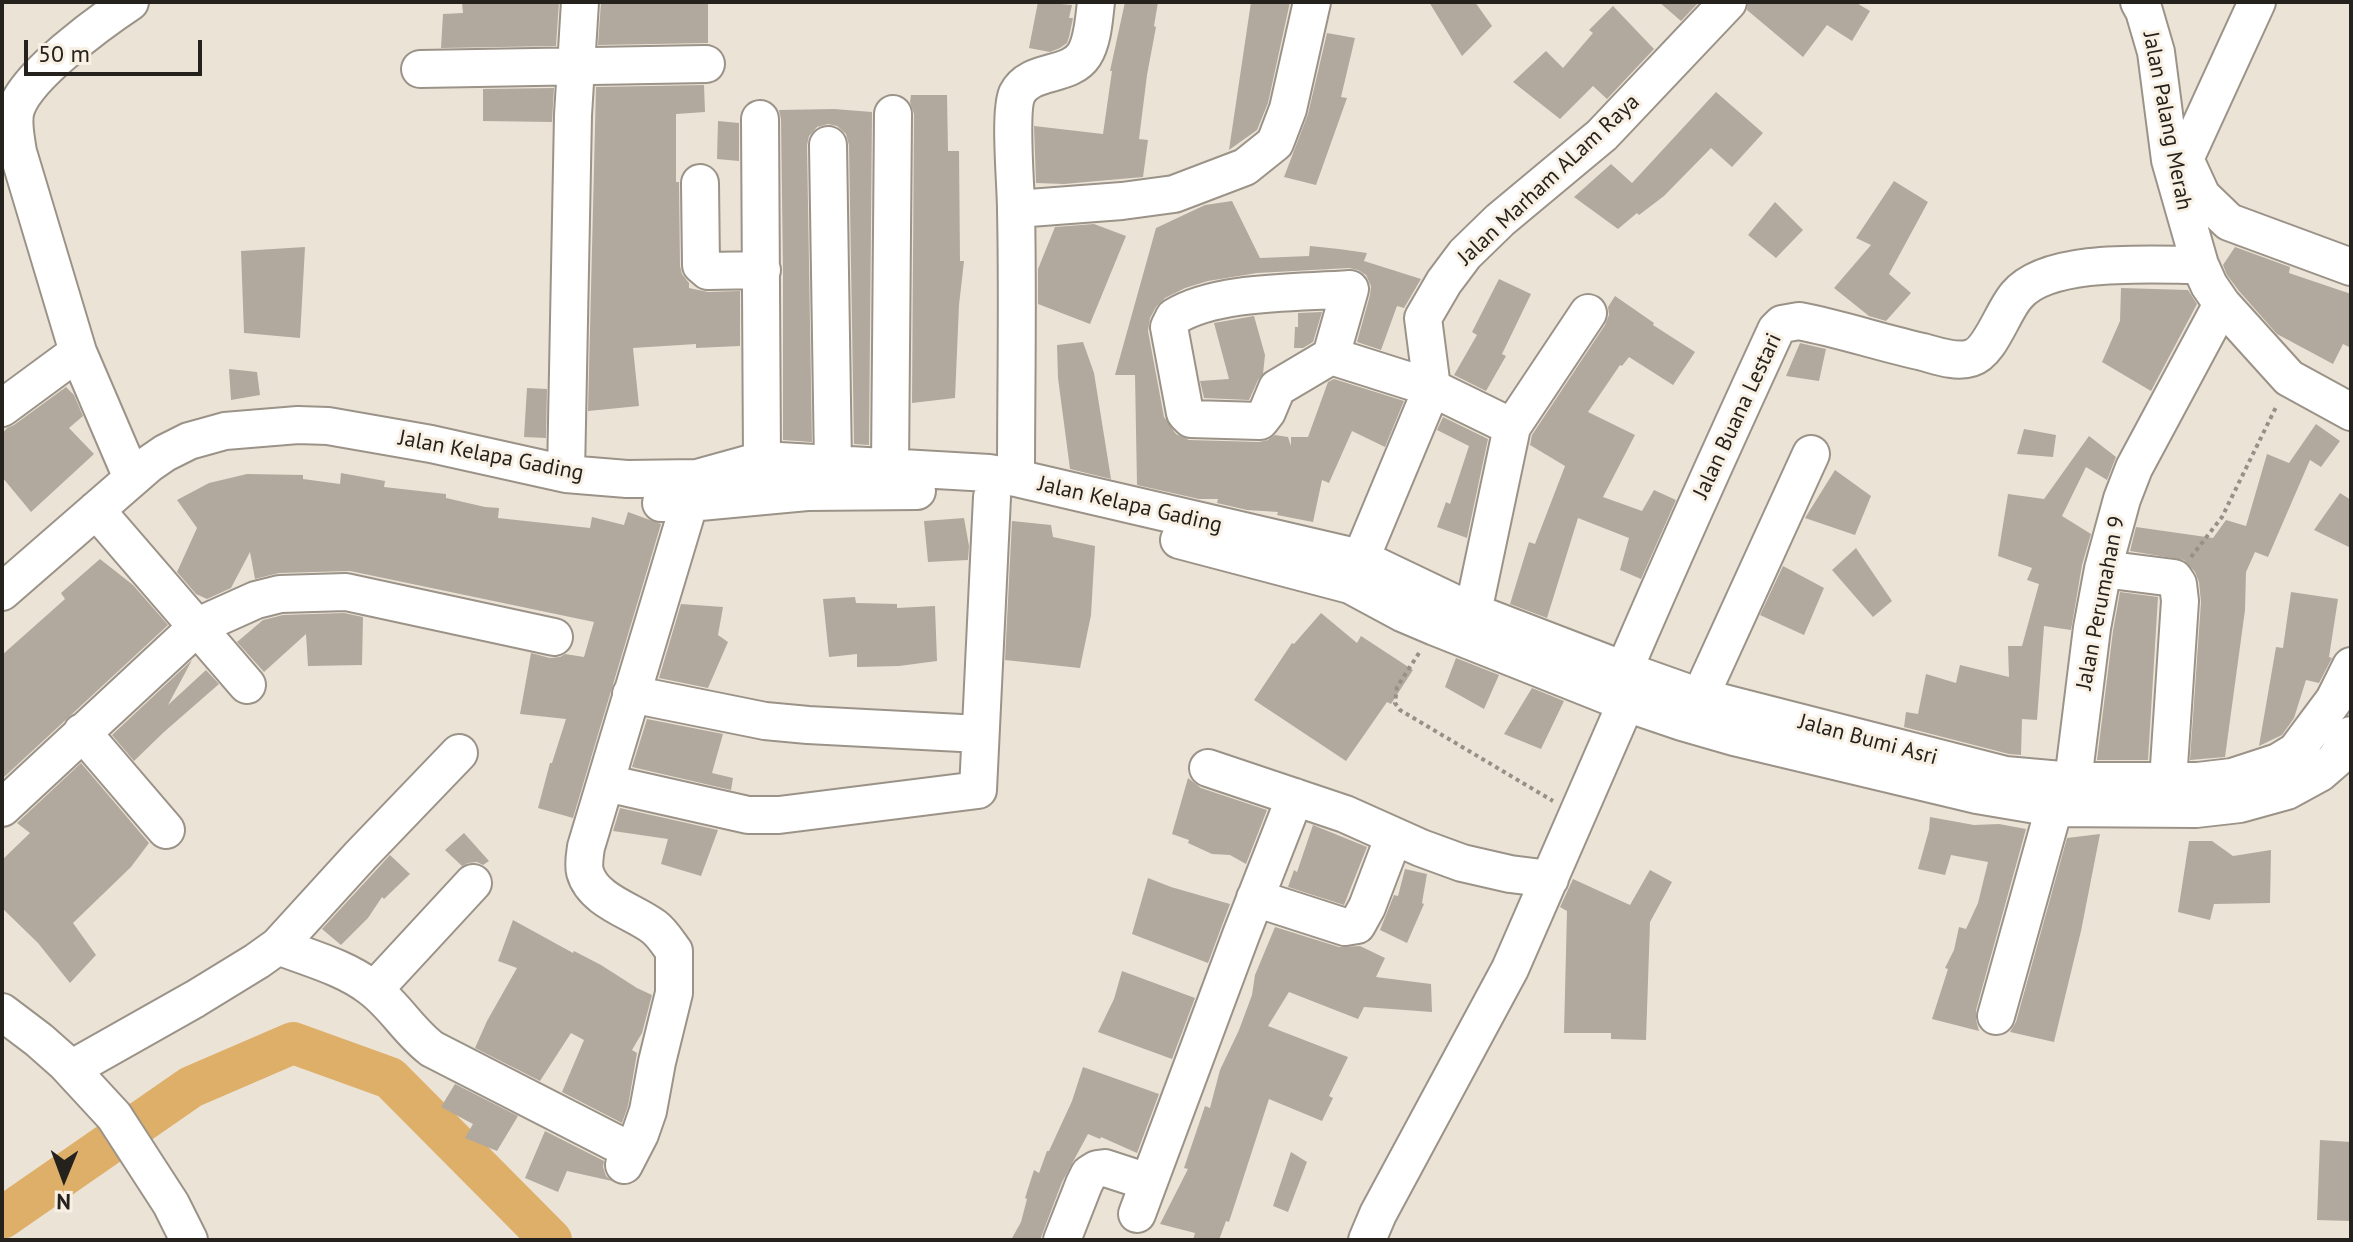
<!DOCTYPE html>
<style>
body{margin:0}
#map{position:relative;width:2353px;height:1242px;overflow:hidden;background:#ece3d7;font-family:"PT Sans",sans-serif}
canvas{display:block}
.frame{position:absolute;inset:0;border:4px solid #25221d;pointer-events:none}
.north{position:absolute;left:24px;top:1138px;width:80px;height:80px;-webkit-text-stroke:6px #f9f0e4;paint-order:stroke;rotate:181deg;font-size:22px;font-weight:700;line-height:32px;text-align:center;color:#25221d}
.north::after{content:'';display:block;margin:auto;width:28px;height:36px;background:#25221d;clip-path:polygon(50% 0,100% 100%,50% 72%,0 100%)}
.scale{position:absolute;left:24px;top:40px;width:178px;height:36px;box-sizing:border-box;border:4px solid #25221d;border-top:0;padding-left:10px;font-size:24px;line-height:28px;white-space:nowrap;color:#25221d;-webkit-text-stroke:6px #f9f0e4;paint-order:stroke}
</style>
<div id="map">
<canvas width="2353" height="1242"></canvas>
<div class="frame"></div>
<div class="north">N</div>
<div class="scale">50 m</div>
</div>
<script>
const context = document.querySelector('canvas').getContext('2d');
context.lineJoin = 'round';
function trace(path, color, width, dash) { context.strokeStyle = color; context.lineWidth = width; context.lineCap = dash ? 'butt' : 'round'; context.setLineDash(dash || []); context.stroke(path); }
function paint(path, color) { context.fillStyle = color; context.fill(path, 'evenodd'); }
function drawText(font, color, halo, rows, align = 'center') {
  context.font = font + ' "PT Sans",sans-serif'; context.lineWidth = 6; context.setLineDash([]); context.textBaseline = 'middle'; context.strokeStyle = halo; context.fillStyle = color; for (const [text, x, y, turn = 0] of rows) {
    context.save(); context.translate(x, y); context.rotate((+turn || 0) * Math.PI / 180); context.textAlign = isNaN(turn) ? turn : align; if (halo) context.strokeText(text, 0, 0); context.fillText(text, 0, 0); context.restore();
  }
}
trace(new Path2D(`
 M2,1218L191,1087L293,1043L390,1078L551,1240`), '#ddaf69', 42);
paint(new Path2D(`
 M462,2H559L556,46L441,48L443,14L463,13Z
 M601,2H708V43L598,45Z
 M1038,2L1072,5L1069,18H1073L1069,37L1067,43L1060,48L1050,52L1029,48Z
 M1125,2H1158L1154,26L1156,27L1147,75L1139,139L1148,140L1143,177L1064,184L1036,183L1034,126L1103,134L1112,71H1110Z
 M1251,2H1290L1268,103L1257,130L1229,150Z
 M1429,2H1475L1492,26L1462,56Z
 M1659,2H1699L1681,21Z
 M1748,2H1855L1870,11L1852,41L1827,25L1803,57L1747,10Z
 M1613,6L1654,49L1607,99L1593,86L1560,119L1513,82L1546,51L1563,68L1593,33L1589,30Z
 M1327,33L1355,38L1341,97L1347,98L1316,185L1284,177L1308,114Z
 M704,85L705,112L676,114V182H679L680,266L682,274L689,283V288L708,292L740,291V346L696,348V344L633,348L639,406L588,411L596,87Z
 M554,88L552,122L483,121V89Z
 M1716,92L1763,133L1732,167L1711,148L1664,196L1639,215L1637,213L1618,229L1574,197L1611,164L1632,183Z
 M911,95H947L948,151H959L960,261H964L959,305L955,398L912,403L914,114L910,102Z
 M834,109L872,112L869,445L854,444L849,145L846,134L837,126L828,124L817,127L809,136L807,145L812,442L783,440V270L781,119L779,110Z
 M718,121L739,123V161L717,159Z
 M1894,181L1928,202L1889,274L1911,293L1886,321L1869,316L1834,288L1871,245L1856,238Z
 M1232,201L1260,258L1309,256L1310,246L1339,249L1367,253L1364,261L1421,279L1404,308L1397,306L1381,350L1357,342L1370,295L1371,286L1366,275L1358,270L1349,268L1257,273L1208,281L1185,288L1165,298L1156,307L1150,318L1148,331L1164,417L1176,434L1189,440L1259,442L1268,440L1275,435L1288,437L1291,446V437H1308L1328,382L1334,379L1404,401L1385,447L1352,431L1329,483L1322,480L1313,522L1277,515L1278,512L1247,510L1217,503L1218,499H1199L1137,485L1135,375H1115L1156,228L1205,205Z
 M1775,202L1803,230L1776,258L1748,235Z
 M1094,224L1126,236L1090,324L1038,304V269L1055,227Z
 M305,247L300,338L244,333L241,251Z
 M2235,247L2290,267L2289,273L2351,294V348L2343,344L2333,364L2277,334L2239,291L2227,275L2223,265Z
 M1499,279L1531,294L1502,354L1506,356L1486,391L1454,375L1477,335L1472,332Z
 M2121,288L2188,290L2197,304L2151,391L2102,362L2120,321Z
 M1615,296L1654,323L1653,325L1695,352L1673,385L1629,357L1622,366L1620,365L1588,412L1635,435L1603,497L1642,511L1654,490L1676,500L1641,579L1620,570L1629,538L1578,518L1547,618L1510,604L1529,542L1535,544L1565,466L1530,445L1532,435L1605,325L1609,315L1608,307Z
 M1322,312L1313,342L1303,348H1294L1295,327H1298V313Z
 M1254,316L1265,355L1263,374L1258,380L1249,400L1204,398L1200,381L1229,379L1214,323Z
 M1083,342L1094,373L1111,479L1070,469L1058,378L1057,345Z
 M1800,343L1826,349L1819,381L1786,376Z
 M229,369L257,372L260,395L231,400Z
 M66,387L74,395L83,416L69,428L94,454L31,512L2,477V434L7,428L14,425Z
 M527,388L547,389L546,438L524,437Z
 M1443,417L1488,439L1467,538L1437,527L1446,502L1450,504L1469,446L1437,430Z
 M2316,424L2340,441L2321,467L2310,460L2268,557L2255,552L2246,572L2245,610L2225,757L2190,760L2201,602L2199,582L2195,572L2184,560L2130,551L2136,527L2213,538L2226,520L2246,526L2267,454L2289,463Z
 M2024,429L2056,435L2053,457L2017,454Z
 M2089,436L2116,457L2107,480L2086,467L2062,516L2091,534L2082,565L2071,630L2044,626L2037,720L2022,719L2021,755L2009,754L1904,727L1906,712L1918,714L1926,674L1956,683L1960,665L2009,677L2008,646H2022L2039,584L2027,580L2032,568L1998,556L2008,494L2044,499Z
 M1835,470L1871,496L1855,535L1805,518Z
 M341,473L385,481L384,487L446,494V498L485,507L499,508L498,518L590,528L592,517L624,525L628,512L661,524L573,818L538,808L550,763H552L566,719L520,714L531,653L550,658L560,657L565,654L584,657L594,622L350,571L279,573L255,579L250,552L231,588L207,599L196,594L177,572L197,528L177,500L209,483L247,474L303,475V479L340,484Z
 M2340,493L2351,500V548L2314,530Z
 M964,518L969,546L968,560L928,562L924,521Z
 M1012,521L1051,525L1053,537L1095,546L1091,615L1080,668L1005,660Z
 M1856,548L1892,601L1873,617L1832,570Z
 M100,559L133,585L168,625L2,779V655L65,599L61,593Z
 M1783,566L1824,588L1804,635L1760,615Z
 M2120,592L2158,597L2148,760H2097L2113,631Z
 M2291,592L2338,599L2329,657L2332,658L2319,683L2306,680L2294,718L2282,735L2259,746L2276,647L2283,648Z
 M855,597L856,603L897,604V608L935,606L937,661L899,666L857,667V654L829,657L823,599Z
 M681,604L723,607L718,635L728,642L708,688L659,678Z
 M344,613L363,617L362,665L308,666L306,634L264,672L237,642L263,620L283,615Z
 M1321,613L1357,643L1361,636L1413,670L1391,704L1387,702L1346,761L1254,700L1292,643L1294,644Z
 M1456,658L1499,675L1484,709L1445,687Z
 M192,660L168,705L206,670L219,684L164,732L134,761L112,735Z
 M1532,688L1564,701L1541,749L1504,734Z
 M647,719L723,734L712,773L733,778L731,790L632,767Z
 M81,763L149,843L131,867L73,923L96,955L70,983L38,943L2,908V860L30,833L17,823Z
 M1188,778L1201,788L1267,810L1246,864L1230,855L1212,854L1188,843L1189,840L1172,834Z
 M620,808L718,830L701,876L661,864L668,839L613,831Z
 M1930,817L1974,825L1999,824L2026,829L1976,1010V1020L1979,1031L1932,1019L1948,969L1945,968L1954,950L1959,927L1966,929L1978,903L1988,862L1951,855L1945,875L1918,869L1929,830Z
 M1313,825L1367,847L1344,905L1288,887L1294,870L1297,872Z
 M464,833L489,861L483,865L477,862L468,863L462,866L445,850Z
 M2100,834L2081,931L2054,1042L2010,1032L2016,1022L2067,838Z
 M2189,841H2212L2233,856L2271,850L2270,903L2214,904L2210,920L2178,912Z
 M390,855L410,874L384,899L382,897L368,918L341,945L322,929Z
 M1405,869L1427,874L1422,903L1424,904L1407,943L1380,930L1394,895L1398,896Z
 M1650,870L1672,882L1650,922L1646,1040L1611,1039V1033H1564L1567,911L1560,907L1573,879L1630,905Z
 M1148,878L1171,887L1230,904L1208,963L1132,934Z
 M513,920L573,953L574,951L601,965L637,988L652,995L642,1033L632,1050L637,1053L628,1106L622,1123L562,1092L584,1040L571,1033L540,1081L475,1048L487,1021L517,968L498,961Z
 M1275,927L1339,947L1360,946L1385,958L1376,977L1431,984L1432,1012L1364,1007L1358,1019L1289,992L1268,1026L1348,1057L1329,1096L1333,1098L1322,1121L1269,1099L1229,1222L1226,1221L1219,1240H1193L1195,1233L1160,1224L1188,1169L1184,1168L1187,1159L1205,1106L1210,1108L1220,1070L1239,1030L1252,995L1255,975Z
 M1122,971L1195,998L1172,1059L1098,1032L1114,999Z
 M1083,1067L1159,1094L1137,1153L1101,1137L1100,1139L1088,1134L1062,1182L1040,1240H1011L1021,1222L1027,1199L1025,1198L1034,1170L1039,1173L1047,1151H1049L1072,1101Z
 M455,1084L518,1116L497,1151L465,1138L473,1124L441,1107Z
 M545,1131L604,1161L603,1167L606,1176L612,1181L567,1171L558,1192L525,1178Z
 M2320,1140L2351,1142V1221L2317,1220Z
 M1291,1152L1307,1162L1288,1212L1273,1206Z`), '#b1a99d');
const minor = new Path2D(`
 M130,2C100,22 27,75 16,109C12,122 16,138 18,152L78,352L132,478
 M2139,2L2144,11L2156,52L2170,160L2200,265L2209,285L2222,304L2289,378L2351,412
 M420,69L706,64
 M760,119L762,460
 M828,145L833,464
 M2185,159L2202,196L2229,222L2351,267
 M2170,160L2185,159L2257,2
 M700,183L701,265L708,271L762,270
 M1016,209L1122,201L1174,194L1245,167L1275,143L1288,109L1312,2
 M1331,356L1350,289C1299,293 1217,290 1174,317L1169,327L1185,413L1191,419L1260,421L1267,412L1277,388L1331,356L1432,388L1512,427L1588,313
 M2,408L78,352
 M890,468L893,114
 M566,474L573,115L580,2
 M1016,478C1016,389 1018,299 1016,210C1016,185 1009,113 1017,94C1030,68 1069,78 1084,55C1093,41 1094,18 1096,2
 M661,503H689L807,492L917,491
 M96,510L247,685
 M1179,540L1350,585L1402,613L1435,627L1626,703L1682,722L1734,737L1977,795L2054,808L2196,809L2240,804L2287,791L2320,773L2335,760L2351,735
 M2103,569L2174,578L2178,584L2180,601L2168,781
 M1351,582L1432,388L1423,318L1444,282L1465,254L1500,220L1602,135L1728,2
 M2,592L149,464L165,453L189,441L225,431L298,425L328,426L431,444L566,474L627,479L697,478L762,460L989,473L1016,478L1360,558L1473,612L1624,670L1700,697L2005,775L2073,781H2198L2232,777L2278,762L2296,751L2334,700L2351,666
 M1473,612L1512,427
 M1624,670C1673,556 1724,443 1776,330L1782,324L1799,321C1841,329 1882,343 1923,352C1938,356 1956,363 1971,358C1991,352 2003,310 2017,295C2049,257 2153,265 2200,265
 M631,694L765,721L808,725L980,734
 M1700,697L1811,454
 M82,732L166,830
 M1208,768L1345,814L1421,848L1462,863L1510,874L1550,879
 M2073,781L2092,628L2103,569L2122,499L2134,468L2222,304
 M606,783L748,815H779L978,790L992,497
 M2,808L198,626L256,600L280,594L346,592L554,637
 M1255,898L1345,927L1357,925L1367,907L1394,836
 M278,946C308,958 344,967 370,987C394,1004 408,1031 432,1049L631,1151
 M374,990L473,883
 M2,1012L39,1040L65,1063L114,1116L171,1204L189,1240
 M1996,1016L2054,808
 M71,1069L195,999L257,961L278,946L361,855L459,753
 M624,1165L640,1134L648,1111L657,1062L674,993V951C668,943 662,933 654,927C633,911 593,901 585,872C583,864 585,855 586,847L696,481
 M1137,1214L1241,935L1295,797
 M1062,1240L1084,1184L1089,1174L1097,1169L1105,1168L1148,1182
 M1367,1240L1378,1214L1510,969L1626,703`);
trace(minor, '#9b9388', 40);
trace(new Path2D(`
 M2191,557L2222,517L2277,405
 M1419,653L1397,687L1395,703L1400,710L1553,801`), '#969087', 4, [4, 4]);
trace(minor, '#fff', 36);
drawText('22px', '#25221d', '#f9f0e4', [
 ["Jalan Palang Merah",2167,121,79],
 ["Jalan Marham ALam Raya",1549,180,-43],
 ["Jalan Buana Lestari",1738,416,-65],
 ["Jalan Kelapa Gading",491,456,11],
 ["Jalan Kelapa Gading",1130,505,13],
 ["Jalan Perumahan 9",2101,603,-79],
 ["Jalan Bumi Asri",1868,740,15]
]);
</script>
